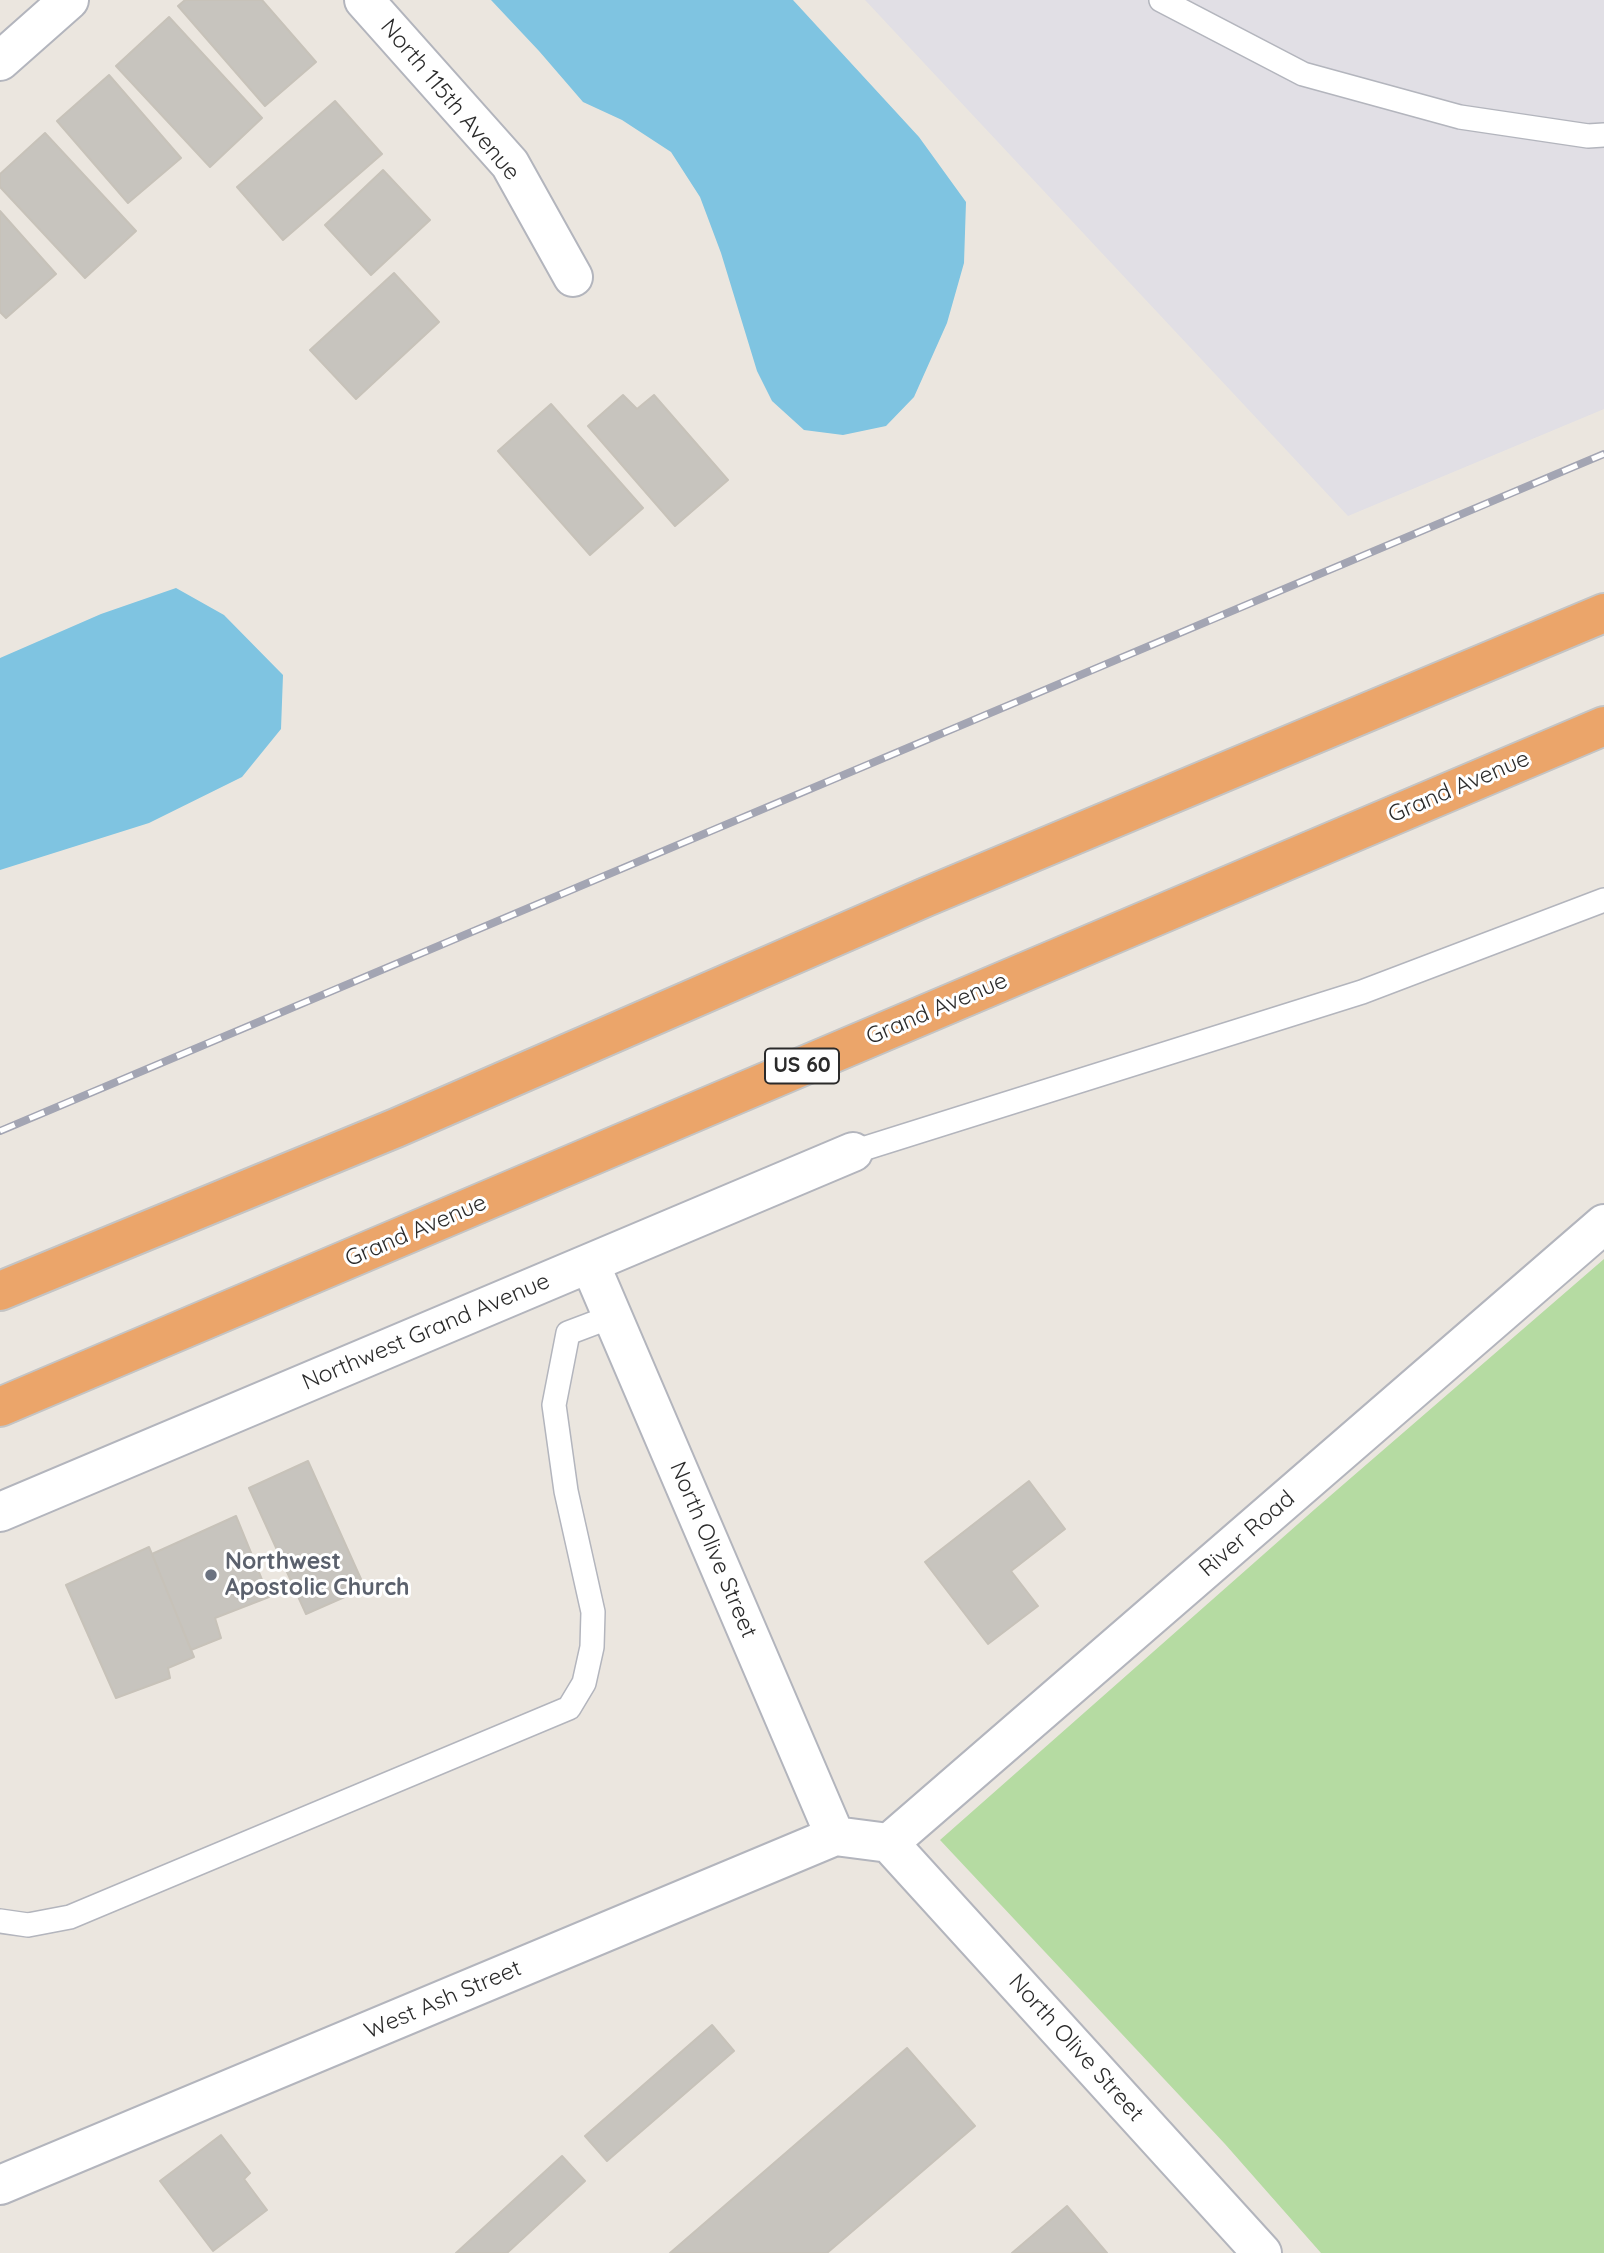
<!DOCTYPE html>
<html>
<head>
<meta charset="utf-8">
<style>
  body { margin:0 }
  canvas { display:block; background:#ebe6df }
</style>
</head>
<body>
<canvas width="1604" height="2253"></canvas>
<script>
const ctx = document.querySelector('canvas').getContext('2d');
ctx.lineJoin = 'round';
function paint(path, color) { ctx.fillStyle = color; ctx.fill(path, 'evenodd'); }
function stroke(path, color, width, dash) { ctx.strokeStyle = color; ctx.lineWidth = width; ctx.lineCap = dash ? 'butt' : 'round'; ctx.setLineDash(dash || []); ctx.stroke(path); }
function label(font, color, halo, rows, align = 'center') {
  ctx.font = font + ' Quicksand,sans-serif'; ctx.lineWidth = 6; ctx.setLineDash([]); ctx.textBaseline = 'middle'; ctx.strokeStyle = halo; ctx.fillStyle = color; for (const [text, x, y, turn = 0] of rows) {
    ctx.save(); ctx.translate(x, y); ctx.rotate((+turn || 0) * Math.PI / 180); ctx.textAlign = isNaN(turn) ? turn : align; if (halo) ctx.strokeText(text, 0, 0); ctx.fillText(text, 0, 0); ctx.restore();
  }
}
const industrial = new Path2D(`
  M865,0h739v409l-256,107z`);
const green = new Path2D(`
  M1604,1259v994h-283l-96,-109 -285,-304 375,-331z`);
const water = new Path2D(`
  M491,0h302l126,137 47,65 -2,61 -17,60 -33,74 -28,29 -43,9 -39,-5 -32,-29 -15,-30 -36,-118 -21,-56 -29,-45 -49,-32 -39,-18 -44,-51z
  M176,588l48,27 59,60 -2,54 -39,48 -93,46 -149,47v-212l101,-44z`);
const building = new Path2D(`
  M185,0h77l54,62 -51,44 -87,-100z
  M169,17l93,101 -52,49 -94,-101z
  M109,75l72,83 -53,45 -71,-82z
  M335,101l47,53 -99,86 -46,-53z
  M45,133l91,98 -51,47 -85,-91v-13z
  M383,170l47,50 -59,55 -46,-50z
  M0,211l56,63 -50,44 -6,-6z
  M394,273l45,49 -83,77 -46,-49z
  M623,395l14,14 17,-14 74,85 -53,46 -87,-100z
  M551,404l92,104 -53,47 -92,-104z
  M308,1461l57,127 -59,26 -57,-126z
  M1029,1481l36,48 -54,42 27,35 -50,38 -63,-82z
  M236,1516l33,81 -54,21 6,20 -30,12 -39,-96z
  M149,1547l45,110 -26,11 2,10 -54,20 -50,-113z
  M712,2025l22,26 -127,110 -22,-25z
  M907,2048l68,78 -148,127h-157z
  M221,2135l29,38 -6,6 23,31 -54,41 -53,-70z
  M562,2156l23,25 -78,72h-51z
  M1067,2206l40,47h-95z`);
const lane = new Path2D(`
  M1161,0l142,74 157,43 128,19 16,-1
  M853,1152l509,-160 242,-92
  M0,1921l28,4 42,-8 499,-209 15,-25 8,-36 1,-35 -27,-121 -12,-86 14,-72 45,-17`);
const street = new Path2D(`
  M364,0l146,164 63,113
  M0,61l69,-61
  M590,1264l245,572
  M0,1512l853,-360
  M889,1843l715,-619
  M889,1843l373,410
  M0,2185l835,-349 54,7`);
const highway = new Path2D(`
  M0,1291l396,-163 530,-231 678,-284
  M0,1407l1604,-681`);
const rail = new Path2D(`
  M0,1131l1604,-677`);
const markers = [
  [211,1575,7,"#6b7280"]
];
const shields = [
  [802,1066,74]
];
const shieldNames = [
  ["US 60",802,1066]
];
const streetNames = [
  ["North 115th Avenue",450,100,50],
  ["Grand Avenue",1459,787,-23],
  ["Grand Avenue",937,1009,-23],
  ["Grand Avenue",416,1231,-23],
  ["Northwest Grand Avenue",426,1332,-23],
  ["River Road",1247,1534,-41],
  ["North Olive Street",713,1550,67],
  ["West Ash Street",443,2000,-23],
  ["North Olive Street",1076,2048,48]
];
const worshipNames = [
  ["Northwest",225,1562],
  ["Apostolic Church",225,1588]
];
paint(industrial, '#e1dfe5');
paint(green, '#b5dba2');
paint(water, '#7fc4e1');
paint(building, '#c7c4be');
stroke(building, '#c7c2b9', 2);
stroke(lane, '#b3b5bd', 26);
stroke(street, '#b3b5bd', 42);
stroke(highway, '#c4c4c4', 42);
stroke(lane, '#fff', 23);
stroke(street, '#fff', 38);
stroke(highway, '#eba56a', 38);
stroke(rail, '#a3a5b3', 8);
stroke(rail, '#fff', 5, [16]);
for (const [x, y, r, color] of markers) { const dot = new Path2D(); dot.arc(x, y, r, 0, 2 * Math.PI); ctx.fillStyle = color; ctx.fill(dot); stroke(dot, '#fff', 2.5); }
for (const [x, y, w] of shields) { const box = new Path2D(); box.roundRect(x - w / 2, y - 17.5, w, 35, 5); ctx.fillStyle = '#fff'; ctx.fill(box); stroke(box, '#2b2b2b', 2); }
label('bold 21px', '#2b2b2b', null, shieldNames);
label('23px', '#2b2b2b', '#fff', streetNames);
label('bold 23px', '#5b616d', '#fff', worshipNames, 'left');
</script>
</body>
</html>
